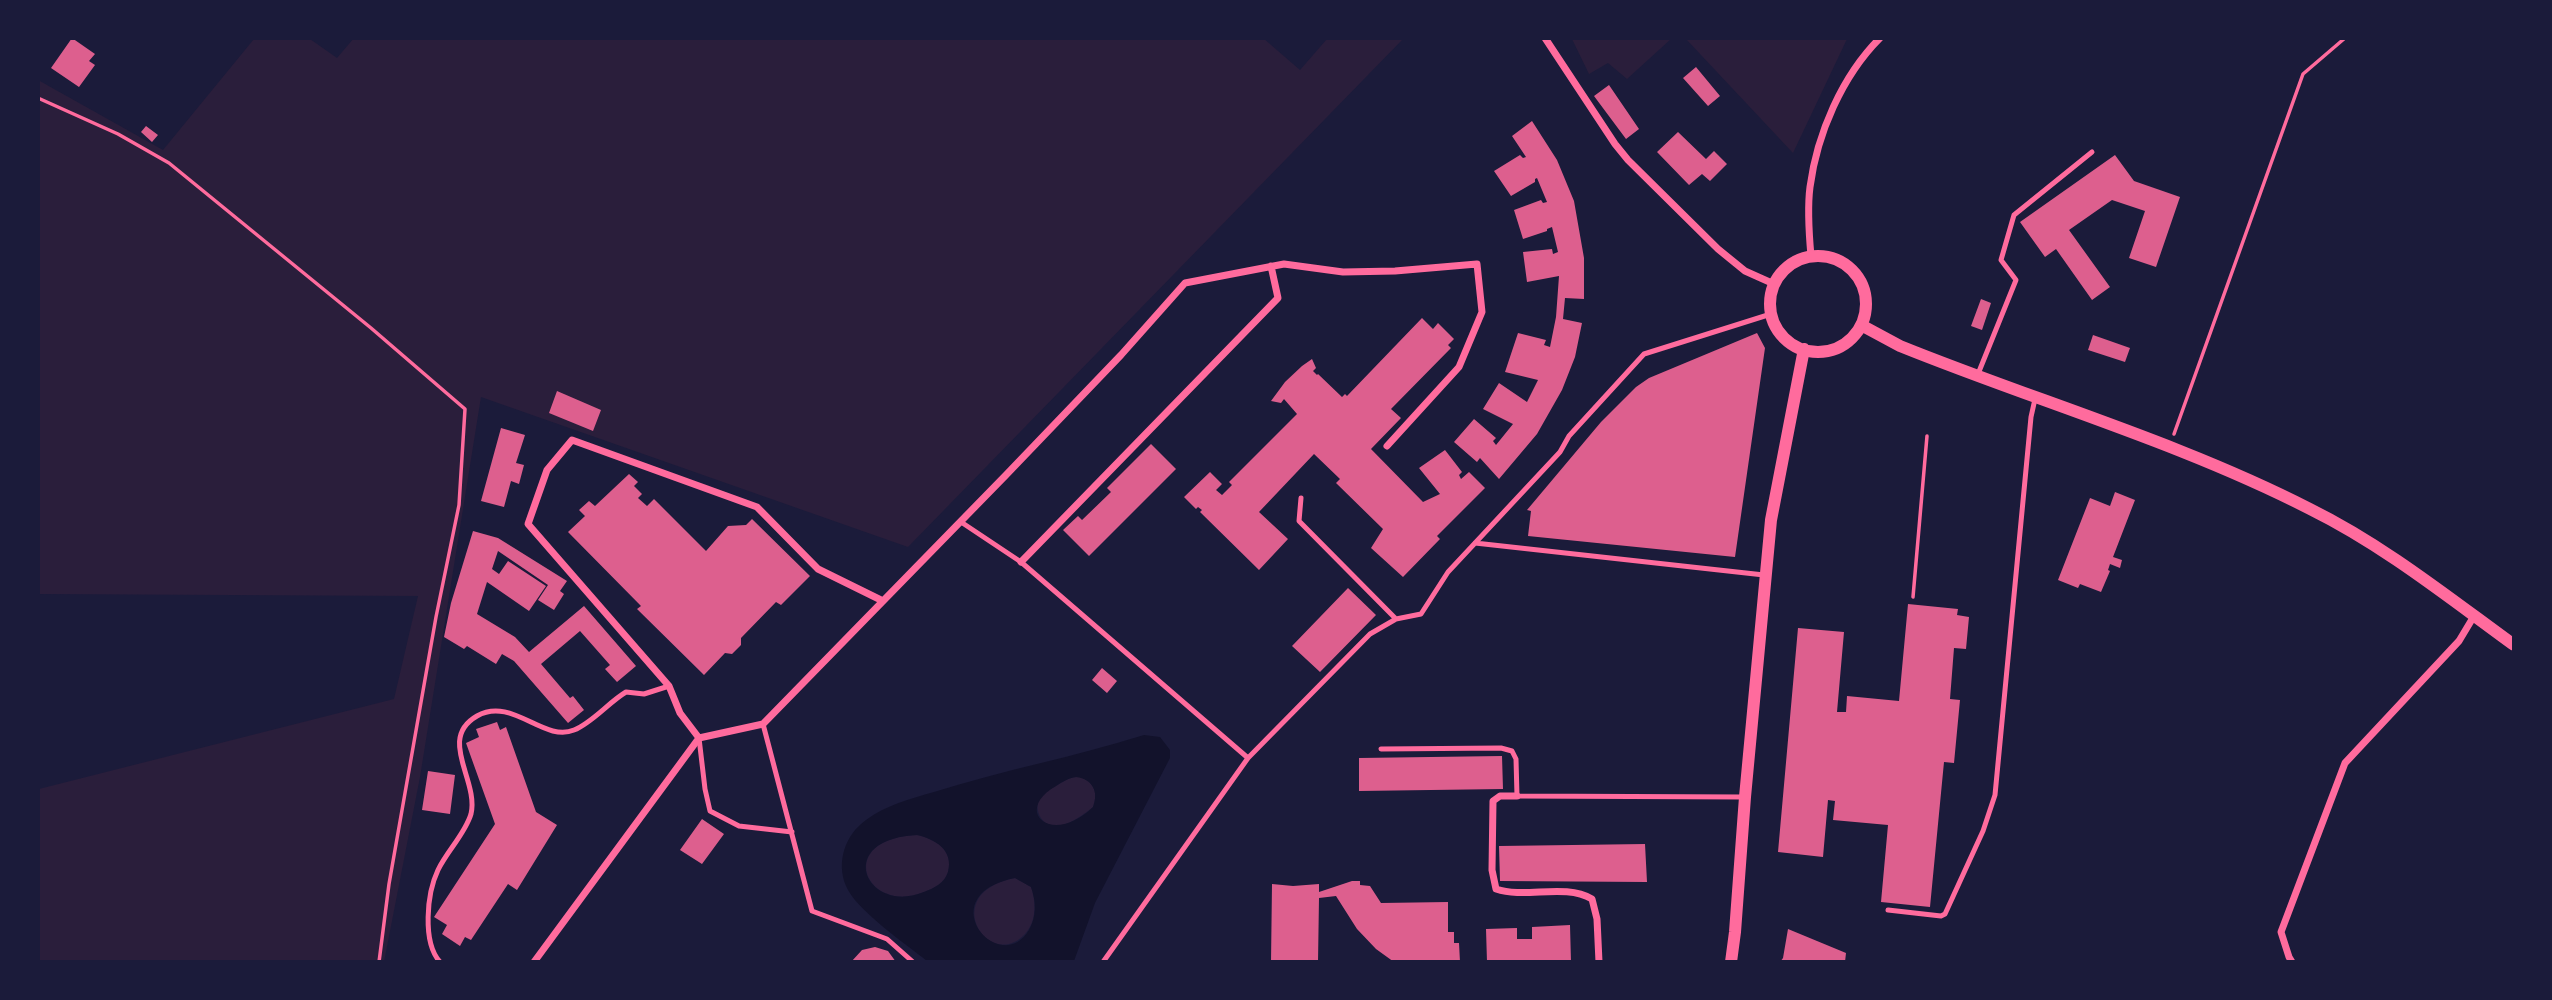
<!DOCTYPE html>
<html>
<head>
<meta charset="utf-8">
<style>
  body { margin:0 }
  #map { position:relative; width:2552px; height:1000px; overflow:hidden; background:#1b1b3a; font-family:"Zilla Slab",serif }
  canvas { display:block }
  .frame { position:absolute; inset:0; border:40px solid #1b1b3a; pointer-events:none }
</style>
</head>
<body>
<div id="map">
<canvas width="2552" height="1000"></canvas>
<div class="frame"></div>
</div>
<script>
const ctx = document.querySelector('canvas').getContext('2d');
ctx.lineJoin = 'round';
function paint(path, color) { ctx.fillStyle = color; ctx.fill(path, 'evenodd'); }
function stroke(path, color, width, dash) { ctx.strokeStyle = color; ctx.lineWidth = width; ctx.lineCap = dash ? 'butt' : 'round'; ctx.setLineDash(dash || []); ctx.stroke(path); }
const green = new Path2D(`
  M354,38h909l37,32 27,-31h76l-495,508 -427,-150 -61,380 -36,185 -345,-1v-172l355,-90 24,-103 -379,-2 -1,-514 125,70 91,-111h56l27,19z
  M1572,39h99l-44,40 -19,-16 -19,11z
  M1686,39h161l-54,114z
  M1082,777c13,7 16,17 11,30 -8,7 -24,18 -35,19 -16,2 -27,-18 -16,-31 3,-4 9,-6 14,-9 9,-5 15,-10 26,-9z
  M917,835c18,4 37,15 31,37 -4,12 -14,16 -24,20 -57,24 -92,-53 -7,-57z
  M1015,878l16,9c5,15 6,34 -6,47 -36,39 -88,-41 -10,-56z`);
const water = new Path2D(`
  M1144,735l16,2 10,13v8l-75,145 -21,58h-147c-21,-17 -71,-51 -81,-75 -10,-24 -1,-51 20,-66 20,-15 44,-21 68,-28 69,-22 141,-35 210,-57zM1076,777c17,2 23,15 17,30 -41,40 -81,4 -37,-21 6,-4 12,-8 20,-9zM917,835c18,4 37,15 31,37 -4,12 -14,16 -24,20 -58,24 -92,-53 -7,-57zM1015,878l16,9c5,14 6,29 -2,43 -30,49 -100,-35 -14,-52z`);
const building = new Path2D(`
  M72,38l23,16 -6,7 6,4 -16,22 -28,-19z
  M1696,67l24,29 -12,10 -25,-28z
  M1609,85l30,44 -13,10 -32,-43z
  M1532,121l25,39 17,41 10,57v41l-19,-1 -2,21 19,4 -7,34 -13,33 -25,44 -38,45 -19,-21 -3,4 -23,-20 20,-23 22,19 -3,3 3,4 17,-21 -30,-15 16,-26 28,19 11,-22 -33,-8 13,-39 28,7 -2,5 6,2 6,-30 3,-41 -32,6 -4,-30 29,-3 1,5 5,-2 -6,-25 -5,2v2l-24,8 -9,-29 27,-10 2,3 4,-1 -10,-24 -2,1v3l-24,14 -17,-25 26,-16 3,3 3,-1 -14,-21z
  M146,126l12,9 -6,7 -11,-10z
  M1678,132l28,27 8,-8 13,13 -17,17 -8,-7 -13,11 -32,-33z
  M2115,155l19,26 46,16 -24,70 -27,-9 16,-47 -33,-11 -43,30 41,57 -18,13 -36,-51 -11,8 -25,-35z
  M1981,299l10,4 -9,27 -11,-4z
  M1422,318l11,11 5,-6 16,16 -6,6 3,3 -60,61 10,9 -30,31 52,53 17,-8 -21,-26 26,-18 17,22 -3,3 2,4 8,-7 16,16 -48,48 3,3 -37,38 -32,-29 12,-19 -47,-46 4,-4 -26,-25 -55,58 29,27 -29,31 -59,-58 2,-2 -4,-3 -2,2 -12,-12 26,-25 12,12 -6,6 6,5 10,-10 -3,-3 68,-68 -13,-15 -3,4 -10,-2 14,-19 17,-16 10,-7 4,9 -3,3 4,4 1,-1 24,23 3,-3 2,2z
  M1757,333l8,15 -30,209 -207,-21 3,-25 -4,-1 74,-88 35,-35 13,-9z
  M2093,335l37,13 -5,14 -37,-12z
  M557,391l44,19 -8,21 -44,-18z
  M501,428l24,7 -9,28 8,2 -5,19 -8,-3 -7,26 -23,-6z
  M1151,444l25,25 -87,87 -26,-26 15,-14 4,4 29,-28 -4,-4z
  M629,474l9,8 -4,4 8,8 -4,4 9,8 7,-7 52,52 22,-25 18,-1 6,-6 58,57 -29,29 -5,-3 -35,36v7l-9,9 -7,-1 -21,22 -67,-66 4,-3 -73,-74 17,-16 -6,-6 10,-9 6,5z
  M2115,492l20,8 -22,57 9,3 -2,8 -10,-4 -2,6 2,1 -9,21 -21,-8 -2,4 -20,-8 32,-82 20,8z
  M473,531l25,7 69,43 -7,10 4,3 -10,16 -16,-10 10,-15 -50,-34 -6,18 7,5 9,-13 38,25 -17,25 -42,-29 -10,32 38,23 14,15 55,-46 52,60 -19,16 -12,-13 5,-4 -30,-34 -39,33 29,34 3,-2 11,14 -16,13 -54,-62 -12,-7 -6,10 -29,-18 -3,3 -20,-12 7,-34z
  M1348,588l28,27 -56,57 -28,-26z
  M1908,604l50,5 -1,6 12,2 -3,32 -12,-1 -4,51 10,1 -6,63 -10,-1 -14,145 -49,-5 7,-77 -55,-5 2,-19 -7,-1 -5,57 -45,-5 20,-224 46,4 -7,80h9l1,-16 52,5z
  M1102,668l15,13 -10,12 -15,-13z
  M497,722l3,8 6,-3 30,85 21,13 -40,65 -9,-6 -37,56 -6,-3 -5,9 -18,-12 5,-9 -13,-8 61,-93 -29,-81 13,-6 -3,-8z
  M1502,756l1,33 -144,2v-33z
  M428,771l27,4 -5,39 -28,-4z
  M702,819l22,15 -22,30 -22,-14z
  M1645,844l2,38 -147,-1 -1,-35z
  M1352,881h8v4l10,1 11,17 67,-1v30h6v11h5l1,19h-66l-18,-13 -19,-20 -21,-33 -17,2 -1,64h-47l1,-78 21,2 26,-2v8z
  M1570,925l1,37h-84l-1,-33 31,-1v11h15v-12z
  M1788,929l58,24 -1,9h-65l3,-4z
  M875,947l13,4 8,11h-45l11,-12z`);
const path = new Path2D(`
  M38,98l80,36 51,29 202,165 94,81 -6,96 -23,112 -47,267 -10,78
  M2174,434l129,-360 42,-36
  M1913,597l14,-161`);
const service = new Path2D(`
  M1978,374l38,-94 -15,-20 13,-45 78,-63
  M1301,498l-2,23 97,98
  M961,522l60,40 227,196 122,-124 26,-15 25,-5 27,-42 112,-120 9,-16 75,-82 127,-40
  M1475,543l289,32
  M763,724l49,187 75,28 26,23
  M699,738l6,51 5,22 29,15 53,6
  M1381,749l120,-1 11,3 4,8 1,37 228,1
  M1888,910l53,6 4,-2 38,-83 12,-36 36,-378 4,-18
  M440,962c-18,-20 -13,-69 -2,-92 9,-19 27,-36 33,-56 8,-34 -34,-75 6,-98 35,-20 67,27 97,14 18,-7 35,-28 52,-38l18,2 25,-8
  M1103,962l145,-204`);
const minor = new Path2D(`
  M1545,38l70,106 13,16 90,89 27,22 29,13
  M1811,256c-2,-22 -4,-46 -1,-69 7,-53 32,-111 70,-149
  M1021,562l257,-264 -7,-32
  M699,738l64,-14 243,-249 115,-120 64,-72 99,-19 59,8 52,-1 82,-7 5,48 -23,55 -72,79
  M1517,796h-17l-7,5 -1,69 4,19c30,10 68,-6 96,10l5,20 2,43
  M534,962l165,-224 -19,-25 -11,-27 -141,-162 19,-54 25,-30 185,67 61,62 65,32
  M2292,962l-3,-5 -8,-25 64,-169 114,-122 15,-25`);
const tertiary = new Path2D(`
  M1770 304a48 48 0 1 1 96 0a48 48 0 1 1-96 0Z
  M1861,325l39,21c136,55 279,96 410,163 73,36 138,88 204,136
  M1731,962l4,-30 10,-135 26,-277 33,-171`);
paint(green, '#2a1e3b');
paint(water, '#12122b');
paint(building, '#dd5f8e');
stroke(path, '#ff6b9d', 3.5);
stroke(service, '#ff6b9d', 5);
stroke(minor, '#ff6b9d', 7);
stroke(tertiary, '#ff6b9d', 12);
</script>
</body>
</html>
